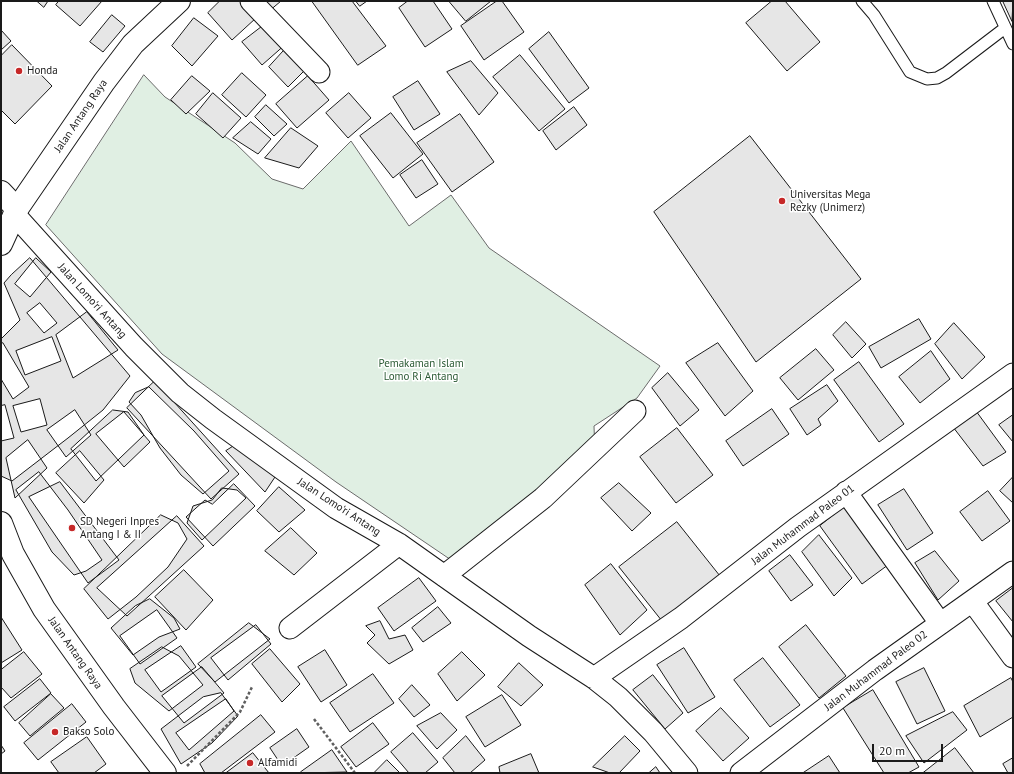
<!DOCTYPE html>
<html>
<head>
<meta charset="utf-8">
<style>
  body { margin:0 }
  #map { position:relative; width:1014px; height:774px; overflow:hidden; background:#fff; font-family:"PT Sans",sans-serif }
  canvas { display:block }
  .frame { position:absolute; inset:0; border:2px solid #1a1a1a; pointer-events:none }
  .scale { position:absolute; left:872px; top:744px; width:71px; height:18px; box-sizing:border-box; border:2px solid #1a1a1a; border-top:0; padding-left:5px; font-size:12px; line-height:14px; white-space:nowrap; color:#1a1a1a; -webkit-text-stroke:3px #fff; paint-order:stroke }
</style>
</head>
<body>
<div id="map">
<canvas width="1014" height="774"></canvas>
<div class="frame"></div>
<div class="scale">20 m</div>
</div>
<script>
const ctx = document.querySelector('canvas').getContext('2d');
ctx.lineJoin = 'round';
function paint(path, color) { ctx.fillStyle = color; ctx.fill(path, 'evenodd'); }
function stroke(path, color, width, dash) { ctx.strokeStyle = color; ctx.lineWidth = width; ctx.lineCap = dash ? 'butt' : 'round'; ctx.setLineDash(dash || []); ctx.stroke(path); }
function label(font, color, halo, rows, align = 'center') {
  ctx.font = font + ' "PT Sans",sans-serif'; ctx.lineWidth = 3; ctx.setLineDash([]); ctx.textBaseline = 'middle'; ctx.strokeStyle = halo; ctx.fillStyle = color; for (const [text, x, y, turn = 0] of rows) {
    ctx.save(); ctx.translate(x, y); ctx.rotate((+turn || 0) * Math.PI / 180); ctx.textAlign = isNaN(turn) ? turn : align; if (halo) ctx.strokeText(text, 0, 0); ctx.fillText(text, 0, 0); ctx.restore();
  }
}
const green = new Path2D(`
  M144,75l21,22 70,46 37,36 31,10 48,-48 58,85 42,-31 38,53 171,118 -23,32 -43,28 1,28 -138,110 -121,-82 -174,-128 -116,-129z`);
const building = new Path2D(`
  M37,1h11l-4,6z
  M59,1h43l-22,25 -24,-21z
  M220,1h19l17,17 -24,22 -24,-27z
  M258,1h23l-13,11z
  M312,1h40l34,45 -28,19z
  M356,1h11l-7,5z
  M408,1h25l19,28 -27,18 -26,-39z
  M449,1h42l-25,20z
  M497,1h5l22,31 -40,28 -23,-34z
  M772,1h13l35,41 -33,29 -41,-48z
  M1003,1h10l-1,20z
  M112,15l13,11 -22,26 -13,-10z
  M194,18l24,18 -26,30 -20,-20z
  M268,22l19,21 -25,22 -20,-23z
  M1,30l10,11 -10,9z
  M549,32l40,56 -20,15 -40,-54z
  M12,45l40,41 -37,38 -14,-14v-54z
  M289,45l20,21 -21,21 -19,-20z
  M520,55l45,54 -26,22 -46,-54z
  M471,61l27,32 -19,22 -32,-43z
  M242,73l24,22 -20,22 -24,-22z
  M192,76l18,15 -24,23 -15,-14z
  M308,76l21,24 -32,28 -21,-24z
  M418,81l22,33 -26,16 -21,-33z
  M213,93l28,25 -18,20 -27,-24z
  M349,93l22,25 -23,20 -22,-25z
  M266,105l21,19 -13,12 -19,-19z
  M574,107l13,18 -31,25 -13,-19z
  M391,113l32,41 -30,24 -33,-42z
  M460,114l34,48 -42,30 -35,-49z
  M251,122l20,17 -13,15 -25,-16z
  M291,128l27,18 -19,22 -34,-10z
  M750,136l111,143 -105,83 -102,-150z
  M422,160l16,24 -22,14 -16,-23z
  M30,258l100,118 -27,34 -35,28 -56,43 -11,-5v-137l19,-19 -16,-37 7,-8z
  M36,258l15,14 -21,25 -15,-13z
  M40,303l17,20 -13,10 -17,-20z
  M87,312l31,38 -45,28 -17,-43z
  M919,319l12,20 -50,29 -12,-21z
  M846,322l20,22 -14,14 -19,-23z
  M954,323l31,34 -23,22 -27,-35z
  M52,337l9,24 -36,14 -9,-24z
  M3,343l26,44 -16,12 -12,-20v-35z
  M718,343l35,48 -28,25 -39,-53z
  M816,349l18,21 -36,30 -18,-22z
  M931,351l19,28 -30,24 -21,-26z
  M859,362l45,62 -25,18 -45,-62z
  M668,373l31,37 -19,16 -28,-38z
  M155,381l84,93 -28,25 -84,-91z
  M827,385l11,16 -20,18 3,6 -14,10 -17,-26z
  M149,387l45,44 35,40 -26,23 -22,-19 -21,-27 -19,-33 -12,-13 6,-9z
  M40,399l7,26 -26,7 -8,-26z
  M5,405l9,33 -13,3v-35z
  M772,409l17,25 -46,32 -17,-25z
  M75,410l16,25 -25,22 -19,-27z
  M113,410l15,2 16,23 -48,46 -25,-32z
  M976,411l30,41 -23,14 -30,-39z
  M124,412l26,30 -26,25 -28,-33z
  M1013,415v27l-14,-17z
  M677,428l36,47 -37,28 -36,-46z
  M28,440l19,28 -32,30 -9,-40z
  M237,444l38,33 -10,15 -39,-41z
  M80,451l24,29 -20,23 -28,-30z
  M39,472l29,38 34,50 -16,11 -12,4 -22,-23 -36,-62z
  M1013,477v26l-13,-12z
  M60,482l59,78 -31,23 -59,-86z
  M619,483l32,30 -19,18 -31,-33z
  M234,484l21,22 -42,40 -27,-29 19,-17 7,4z
  M279,487l26,23 -26,22 -22,-21z
  M222,488l15,2 9,8 -44,42 -15,-17 6,-17 19,-6z
  M904,489l29,44 -26,17 -29,-45z
  M988,491l22,30 -28,20 -22,-29z
  M849,503l43,59 -30,22 -42,-58z
  M161,515l17,8 9,16 -19,28 -32,30 -28,22 -24,-30z
  M177,516l27,30 -77,70 -30,-28z
  M677,522l43,54 -58,45 -43,-54z
  M291,528l26,25 -23,22 -29,-24z
  M819,535l33,43 -18,18 -32,-44z
  M935,551l24,30 -21,19 -23,-37z
  M790,555l23,30 -22,16 -22,-30z
  M611,564l36,46 -27,25 -35,-50z
  M184,570l29,30 -27,30 -31,-33z
  M419,578l17,23 -42,30 -16,-23z
  M1013,588v34l-17,-21z
  M150,599l24,19 6,11 -21,8 -26,18 -22,-27 24,-22z
  M438,607l13,16 -28,19 -11,-14z
  M157,610l20,28 -37,26 -20,-28z
  M1,617l21,33 -21,13z
  M380,621l9,18 16,-4 8,15 -24,14 -22,-21 8,-8 -9,-9z
  M249,623l21,16 -55,43 -17,-18z
  M256,625l15,19 -43,36 -17,-22z
  M806,625l40,51 -27,22 -40,-51z
  M181,646l15,21 -35,25 -16,-22z
  M162,647l17,9 24,29 -34,26 -34,-28 -5,-14z
  M684,648l31,49 -27,16 -31,-48z
  M270,649l30,35 -18,18 -30,-38z
  M325,650l22,35 -26,17 -23,-35z
  M24,652l18,22 -31,24 -10,-11v-17z
  M462,652l23,23 -28,26 -19,-27z
  M763,658l37,47 -30,22 -36,-47z
  M519,663l24,22 -22,21 -23,-19z
  M202,667l22,26 -40,30 -22,-27z
  M924,668l21,43 -28,13 -21,-42z
  M373,674l21,29 -44,29 -20,-29z
  M653,675l30,38 -18,16 -32,-39z
  M1011,678l2,4v35l-33,20 -16,-31z
  M40,679l11,14 -36,28 -11,-14z
  M412,685l18,20 -16,12 -15,-18z
  M873,690l46,77 -11,6h-24l-41,-65z
  M221,693l17,23 -26,27 -31,21 -20,-35 42,-32z
  M51,694l13,14 -34,28 -11,-13z
  M502,695l19,30 -36,22 -19,-30z
  M226,699l8,12 -45,39 -13,-17z
  M72,704l14,18 -48,38 -14,-17z
  M721,708l28,30 -26,23 -27,-30z
  M953,712l14,18 -43,33 -18,-27z
  M441,713l16,17 -20,19 -20,-23z
  M261,715l14,17 -54,41h-16l-5,-9z
  M373,723l16,21 -33,23 -15,-20z
  M297,729l12,18 -27,19 -12,-18z
  M413,733l25,29 -13,11h-16l-18,-21z
  M466,736l19,24 -15,13h-15l-12,-15z
  M625,736l15,15 -21,22h-9l-17,-6z
  M87,737l19,27 -12,9h-35l-8,-11z
  M1,745l4,6 -4,3z
  M955,748l19,25h-51z
  M332,750l15,22 -45,1 -1,-1z
  M253,753l16,20h-43z
  M531,754l8,19h-39l-1,-6z
  M829,756l11,17h-37z
  M1013,758v15h-5l-5,-9z
  M387,760l13,13h-26z
  M656,767l4,6h-11z`);
const path = new Path2D(`
  M314,719l41,54
  M187,766l53,-54 12,-25`);
const lane = new Path2D(`
  M862,1l12,14 36,57 17,7 10,-1 9,-5 59,-45
  M993,1l20,43`);
const street = new Path2D(`
  M251,1l68,71
  M14,214l120,133 46,46 33,26 123,89 63,36 130,92 65,42 24,19 35,35 34,41
  M846,492l94,131
  M444,576l99,-78 92,-87
  M973,602l40,55
  M290,628l109,-84
  M594,678l87,-60 117,-91 215,-153
  M741,773l134,-103 138,-98`);
const secondary = new Path2D(`
  M1,192l16,17`);
const primary = new Path2D(`
  M1,244l16,-35 87,-127 29,-38 46,-43
  M1,523l12,31 31,55 70,98 51,66`);
const markers = [
  [19,71,4,"#c62828"],
  [782,201,4,"#c62828"],
  [72,528,4,"#c62828"],
  [55,732,4,"#c62828"],
  [250,763,4,"#c62828"]
];
const poiNames = [
  ["Honda",27,71],
  ["Universitas Mega",790,195],
  ["Rezky (Unimerz)",790,208],
  ["SD Negeri Inpres",80,522],
  ["Antang I & II",80,535],
  ["Bakso Solo",63,732],
  ["Alfamidi",258,763]
];
const streetNames = [
  ["Jalan Antang Raya",81,116,-56],
  ["Jalan Lomo'ri Antang",92,301,48],
  ["Jalan Lomo'ri Antang",339,507,33],
  ["Jalan Muhammad Paleo 01",803,525,-37],
  ["Jalan Antang Raya",75,653,55],
  ["Jalan Muhammad Paleo 02",876,671,-37]
];
const parkNames = [
  ["Pemakaman Islam",421,364],
  ["Lomo Ri Antang",421,377]
];
paint(green, '#e0efe3');
stroke(green, '#6a6a6a', 1);
paint(building, '#e6e6e6');
stroke(building, '#1a1a1a', 1);
stroke(lane, '#1a1a1a', 13);
stroke(street, '#1a1a1a', 23);
stroke(secondary, '#1a1a1a', 24);
stroke(primary, '#1a1a1a', 24);
stroke(path, '#5f5f5f', 2.5, [3, 2]);
stroke(lane, '#fff', 11);
stroke(street, '#fff', 21);
stroke(secondary, '#fff', 22);
stroke(primary, '#fff', 22);
for (const [x, y, r, color] of markers) { const dot = new Path2D(); dot.arc(x, y, r, 0, 2 * Math.PI); ctx.fillStyle = color; ctx.fill(dot); stroke(dot, '#fff', 1.5); }
label('11px', '#1a1a1a', '#fff', poiNames, 'left');
label('11px', '#1a1a1a', '#fff', streetNames);
label('11px', '#2b5a34', '#fff', parkNames);
</script>
</body>
</html>
